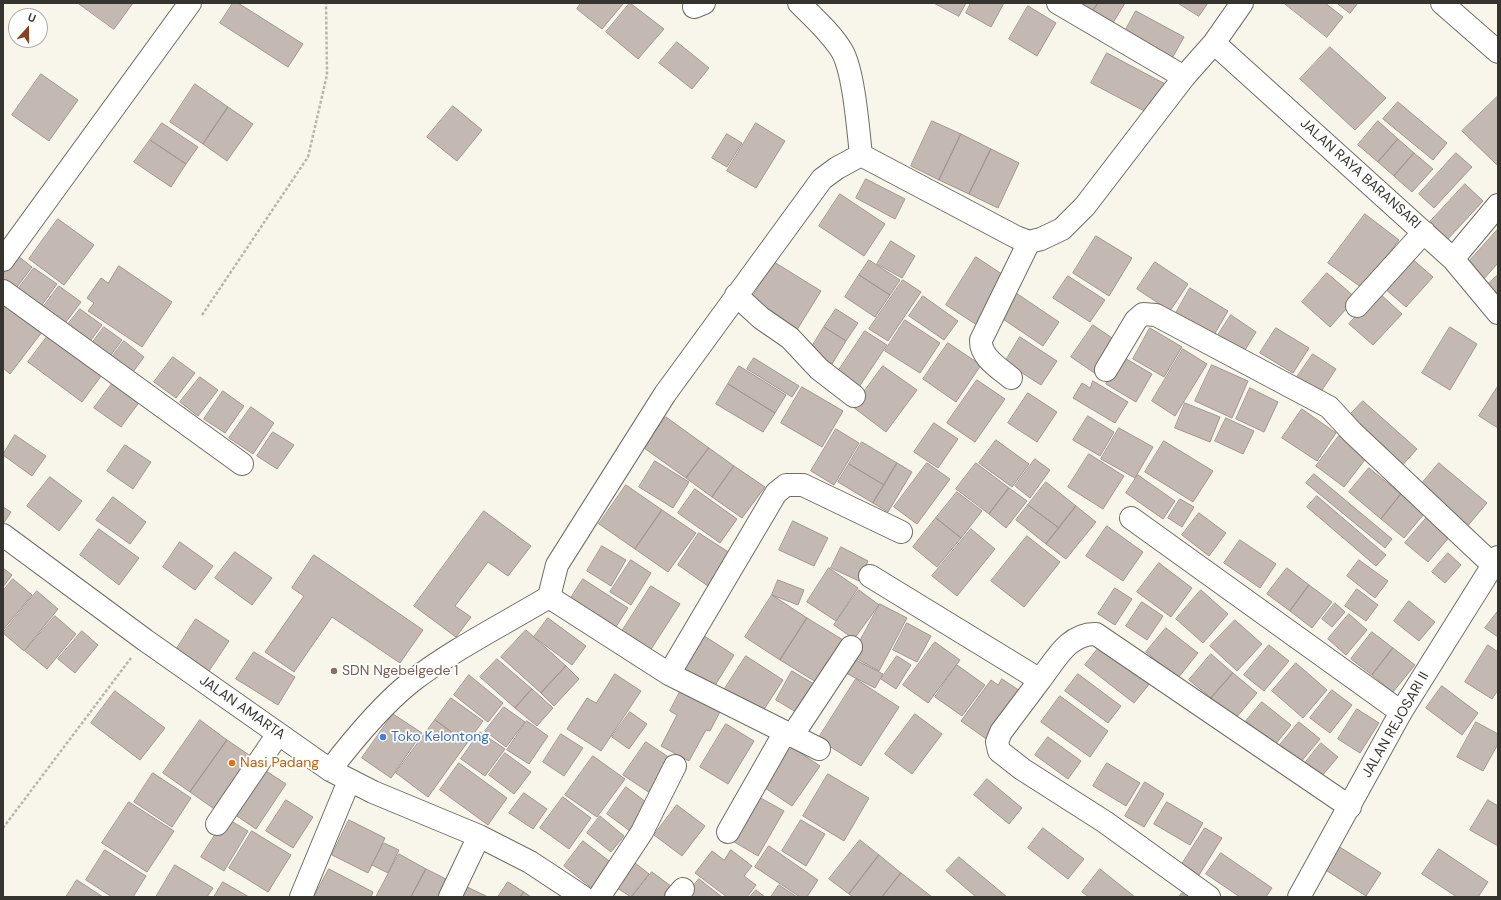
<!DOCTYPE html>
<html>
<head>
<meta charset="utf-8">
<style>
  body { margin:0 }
  #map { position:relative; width:1501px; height:900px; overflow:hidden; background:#f8f6eb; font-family:"DM Sans",sans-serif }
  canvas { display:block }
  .frame { position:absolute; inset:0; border:4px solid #35342f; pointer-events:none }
  .north { position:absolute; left:8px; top:8px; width:40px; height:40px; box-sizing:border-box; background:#fff; border:1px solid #aeaeac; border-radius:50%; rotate:21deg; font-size:11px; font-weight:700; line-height:16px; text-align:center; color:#35342f }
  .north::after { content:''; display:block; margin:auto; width:14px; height:18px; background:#88421d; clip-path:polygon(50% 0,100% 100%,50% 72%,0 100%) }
</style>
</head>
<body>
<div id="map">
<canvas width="1501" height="900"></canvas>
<div class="frame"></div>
<div class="north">U</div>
</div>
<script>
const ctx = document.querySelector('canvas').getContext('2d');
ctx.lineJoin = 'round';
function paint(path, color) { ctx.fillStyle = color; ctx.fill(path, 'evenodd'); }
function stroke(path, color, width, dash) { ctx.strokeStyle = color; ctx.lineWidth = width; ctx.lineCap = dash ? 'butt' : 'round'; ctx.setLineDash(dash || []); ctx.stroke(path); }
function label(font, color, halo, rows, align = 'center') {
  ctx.font = font + ' "DM Sans",sans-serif'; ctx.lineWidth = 3.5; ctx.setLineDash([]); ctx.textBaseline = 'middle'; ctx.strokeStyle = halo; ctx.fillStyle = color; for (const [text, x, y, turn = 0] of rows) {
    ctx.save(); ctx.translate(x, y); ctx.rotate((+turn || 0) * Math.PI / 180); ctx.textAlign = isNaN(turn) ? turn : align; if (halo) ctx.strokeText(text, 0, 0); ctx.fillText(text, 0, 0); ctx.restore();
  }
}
const building = new Path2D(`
  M78,3h55l-19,26z
  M233,3h5l65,41 -15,23 -68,-44z
  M581,3h41l1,1 -21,25 -25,-20z
  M630,3l34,26 -26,30 -32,-27z
  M934,3h32l-7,13z
  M971,3h33l-13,24 -25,-14z
  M1064,3h34l-8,12z
  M1098,3h27l-17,28 -18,-16z
  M1178,3h30l-9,13z
  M1284,3h41l18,14 -16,20z
  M1337,3h21l-8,10z
  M1028,6l28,17 -19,33 -28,-17z
  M1136,11l48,26 -14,25 -47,-27z
  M677,42l32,26 -17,21 -33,-26z
  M1330,47l56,51 -31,32 -55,-51z
  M1107,53l60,32 -15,30 -61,-32z
  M41,74l37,26 -29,41 -37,-26z
  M195,84l33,23 -25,37 -33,-22z
  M1498,96v68l-1,1 -35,-34z
  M1398,102l49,41 -14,17 -50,-41z
  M453,106l29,24 -25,31 -30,-24z
  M228,107l25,17 -26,37 -24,-17z
  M932,121l29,13 -22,46 -28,-14z
  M1378,121l20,18 -20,23 -20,-17z
  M162,123l36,24 -12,17 -36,-24z
  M756,123l29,18 -29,47 -29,-17z
  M727,134l15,9 -15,24 -15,-9z
  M961,134l30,15 -22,45 -30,-14z
  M1398,139l16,14 -20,23 -16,-14z
  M150,140l36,24 -15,23 -37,-25z
  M991,149l28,14 -21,45 -29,-14z
  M1414,153l19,16 -21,23 -18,-16z
  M1456,153l16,14 -38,41 -15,-14z
  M866,179l39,20 -10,20 -39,-21z
  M1465,184l18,17 -37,40 -18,-17z
  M840,194l45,30 -21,32 -45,-30z
  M1365,214l34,26 -37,48 -34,-25z
  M58,219l36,26 -30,40 -35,-26z
  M1498,229v34l-16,18 -17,-15z
  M1096,236l36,22 -23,38 -36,-23z
  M891,241l24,15 -13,22 -25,-14z
  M13,252l19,15 -18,24 -11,-8v-17z
  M976,257l32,21 -31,47 -31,-20z
  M1410,257l23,20 -27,30 -23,-20z
  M869,260l31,20 -10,15 -31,-20z
  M774,262l47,29 -26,42 -47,-28z
  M1155,262l33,22 -18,27 -33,-22z
  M119,266l53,36 -30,45 -54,-36 6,-8 -7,-5 14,-20 7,5z
  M34,268l23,16 -18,25 -23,-17z
  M1327,273l29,25 -26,29 -28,-25z
  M859,275l31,20 -15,22 -30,-20z
  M1498,275v19l-10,-10z
  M1068,276l37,24 -15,22 -37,-24z
  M903,280l18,12 -33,49 -19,-12z
  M59,286l22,16 -18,24 -22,-16z
  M1190,288l38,23 -14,24 -38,-22z
  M1378,292l24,22 -29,31 -24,-21z
  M1016,293l43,29 -16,24 -43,-29z
  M923,296l35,25 -14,19 -35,-24z
  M3,297l42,31 -35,46 -7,-6z
  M80,309l22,16 -14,19 -23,-16z
  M836,309l22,14 -12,18 -22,-14z
  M1231,315l25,17 -14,23 -26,-17z
  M905,320l35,23 -20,30 -35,-22z
  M1093,325l25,17 -22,32 -25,-17z
  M104,327l18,13 -14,19 -18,-13z
  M824,327l22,14 -14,23 -22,-14z
  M1450,327l27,17 -27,46 -28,-17z
  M1150,328l32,19 -18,30 -31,-18z
  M1276,328l33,20 -16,25 -33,-20z
  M53,329l54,39 -25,34 -54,-40z
  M865,331l22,14 -28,42 -22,-14z
  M1020,337l37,24 -16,24 -36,-23z
  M124,341l20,16 -14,19 -21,-15z
  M948,343l33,22 -25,37 -33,-23z
  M1183,349l24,15 -32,52 -23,-15z
  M1313,354l23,15 -16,24 -23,-16z
  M173,357l22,16 -19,25 -22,-16z
  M1123,357l29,17 -16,28 -30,-18z
  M754,358l45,28 -7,11 -45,-28z
  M1212,365l36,16 -16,37 -37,-17z
  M739,366l47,29 -11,18 -47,-29z
  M883,366l34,24 -31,42 -33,-25z
  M117,377l26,20 -22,30 -27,-19z
  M200,377l18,13 -20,26 -18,-14z
  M977,380l28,19 -30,43 -28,-19z
  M1093,381l35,21 -13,21 -42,-25 9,-15 8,5z
  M728,384l47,29 -12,19 -47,-28z
  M1498,386v42l-19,-12z
  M802,387l41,24 -21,36 -41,-24z
  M1250,388l28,14 -14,30 -28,-13z
  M223,391l21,15 -19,27 -21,-14z
  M1028,393l29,19 -20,30 -29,-19z
  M1363,401l54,48 -18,20 -54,-49z
  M1185,403l35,14 -10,25 -35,-14z
  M251,407l23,16 -21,31 -24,-16z
  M1302,409l34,24 -19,28 -35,-23z
  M1088,416l26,16 -14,24 -27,-16z
  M666,417l43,31 -23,30 -42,-30z
  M1226,418l28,13 -11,23 -28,-13z
  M934,423l24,16 -20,29 -24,-16z
  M1119,428l34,19 -18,31 -34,-19z
  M836,429l23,14 -25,42 -23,-14z
  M273,432l21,13 -17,24 -20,-13z
  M15,435l31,21 -14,20 -29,-21z
  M1339,436l28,21 -23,30 -28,-21z
  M996,440l33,24 -17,23 -33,-24z
  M1164,441l49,30 -20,31 -48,-30z
  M862,442l35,21 -13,22 -35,-21z
  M125,445l26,17 -18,27 -26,-18z
  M709,448l25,18 -22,31 -26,-19z
  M1089,454l35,22 -21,33 -35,-22z
  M1035,459l15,11 -20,28 -15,-12z
  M655,461l34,21 -16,26 -34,-21z
  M897,463l15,9 -24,40 -15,-9z
  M927,463l23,16 -33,45 -23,-17z
  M976,463l33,25 -20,26 -33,-25z
  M1439,463l48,40 -22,26 -47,-41z
  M849,464l35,21 -11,18 -35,-21z
  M734,466l31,21 -23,31 -30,-21z
  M1369,468l32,26 -20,25 -32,-27z
  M1314,474l78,65 -7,9 -79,-65z
  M1138,475l37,26 -12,18 -37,-26z
  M50,477l32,24 -23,30 -32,-25z
  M1046,482l30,24 -17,22 -31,-23z
  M626,485l36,25 -27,39 -36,-25z
  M1009,488l18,13 -21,27 -17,-14z
  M695,489l42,30 -17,24 -42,-30z
  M957,492l25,19 -21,27 -25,-20z
  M1401,494l23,20 -20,24 -23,-19z
  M1317,496l69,59 -10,11 -69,-59z
  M113,497l33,25 -16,22 -34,-24z
  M1180,499l14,8 -12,20 -14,-9z
  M1028,505l31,23 -13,16 -30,-24z
  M1076,506l20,16 -30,37 -20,-15z
  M3,507l8,5 -8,12z
  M662,510l34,23 -28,39 -33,-23z
  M484,511l47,35 -23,30 -20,-14 -33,44 16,11 -15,20 -42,-31z
  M1199,513l27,20 -17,23 -27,-21z
  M1428,516l23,19 -23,27 -23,-19z
  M936,518l25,20 -24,29 -24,-20z
  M793,521l35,17 -14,28 -35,-16z
  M1107,526l36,26 -20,29 -37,-25z
  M99,529l40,29 -20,27 -39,-30z
  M971,529l24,20 -38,47 -25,-20z
  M699,533l31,20 -22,33 -30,-21z
  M1027,536l33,26 -36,45 -33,-26z
  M1240,540l36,24 -16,24 -36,-25z
  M180,542l33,24 -18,24 -32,-23z
  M602,546l24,14 -15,26 -24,-15z
  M841,547l27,14 -9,20 -28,-13z
  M235,552l37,26 -20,27 -37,-27z
  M1448,553l13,12 -16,18 -13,-11z
  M314,555l109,75 -23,33 -68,-46 -38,55 -29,-20 39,-56 -12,-8z
  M631,560l20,13 -20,32 -21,-13z
  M1359,560l29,21 -13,17 -28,-22z
  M1159,563l33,25 -21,29 -34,-25z
  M3,568l9,7 -9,12z
  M829,568l29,20 -22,33 -29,-19z
  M1287,568l22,17 -19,26 -23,-17z
  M13,579l19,16 -29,35v-39z
  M583,579l45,29 -16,25 -45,-29z
  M778,580l26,10 -6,15 -26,-10z
  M1309,585l23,17 -20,26 -22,-17z
  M651,586l29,18 -32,50 -29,-18z
  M1115,588l17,11 -17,26 -17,-11z
  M1357,589l21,16 -12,16 -21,-15z
  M859,590l20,15 -25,34 -20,-14z
  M1201,590l27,24 -25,29 -27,-24z
  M37,591l21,18 -34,42 -21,-18z
  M772,595l35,23 -27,42 -35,-23z
  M1409,601l26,21 -16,19 -25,-20z
  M1142,602l21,14 -16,24 -21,-14z
  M1335,603l10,9 -13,15 -10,-8z
  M880,604l27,14 -28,53 -27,-15z
  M1498,611v26l-13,-9z
  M1349,614l18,16 -21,25 -18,-16z
  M55,616l21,18 -29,35 -22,-18z
  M548,618l38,28 -14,19 -38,-28z
  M807,618l36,22 -27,42 -36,-22z
  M196,619l33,22 -22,33 -33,-21z
  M1235,620l27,24 -25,27 -27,-25z
  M907,623l24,13 -14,26 -24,-12z
  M1166,628l32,25 -20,25 -32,-26z
  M526,630l40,36 -25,27 -40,-36z
  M82,631l16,14 -23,28 -17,-14z
  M698,632l36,23 -20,32 -32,-14z
  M1372,632l21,16 -21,27 -21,-16z
  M935,642l25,18 -32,43 -25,-18z
  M1101,645l49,38 -16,20 -49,-38z
  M1269,645l20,16 -25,30 -20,-16z
  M1488,645l10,7v38l-6,9 -27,-17z
  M1393,648l22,17 -22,27 -21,-17z
  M254,652l41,25 -17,28 -42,-26z
  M1211,654l22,19 -22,25 -22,-18z
  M746,656l37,24 -22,34 -37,-24z
  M897,656l14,9 -15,24 -15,-10z
  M850,657l33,17 -8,14 -33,-17z
  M497,659l35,30 -17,19 -35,-31z
  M1296,663l31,27 -24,28 -31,-27z
  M957,665l28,20 -23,31 -27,-19z
  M566,666l13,13 -25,27 -13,-13z
  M792,671l22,13 -18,28 -20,-12z
  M1233,673l24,20 -22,26 -24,-21z
  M615,674l26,17 -40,60 -34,-22 20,-31 9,5z
  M1078,674l43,32 -13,17 -43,-32z
  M469,675l34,28 -15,19 -34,-27z
  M856,679l43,28 -38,59 -43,-27z
  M1002,679l21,14 -34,48 -28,-20 30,-41 7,5z
  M683,686l39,22 -12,23 -4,-1 -17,31 -28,-15 16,-31 -7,-4z
  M1442,686l36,27 -16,22 -36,-27z
  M532,689l21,19 -16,18 -22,-18z
  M1332,690l20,15 -22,28 -20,-15z
  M115,691l50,37 -25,32 -49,-37z
  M1060,696l48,35 -18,26 -49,-35z
  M451,698l32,23 -16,22 -32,-23z
  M1262,702l29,23 -16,20 -29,-24z
  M504,707l21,15 -19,25 -21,-16z
  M1357,709l22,14 -19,30 -22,-14z
  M630,712l17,12 -18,25 -17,-12z
  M393,714l29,19 -31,45 -29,-20z
  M915,714l27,20 -30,40 -27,-20z
  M200,720l27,20 -37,52 -27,-19z
  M435,720l32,23 -39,54 -32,-24z
  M527,721l21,15 -19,28 -22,-14z
  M1299,722l21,17 -20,24 -21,-17z
  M1476,722l22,12v10l-15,27 -26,-14z
  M726,724l28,17 -26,43 -28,-17z
  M480,732l25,17 -20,27 -24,-17z
  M561,734l22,14 -19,28 -21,-14z
  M1048,737l33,24 -13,18 -33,-24z
  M227,740l31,21 -38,52 -30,-21z
  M646,742l27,18 -23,33 -27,-18z
  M1321,743l17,14 -17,20 -16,-14z
  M787,744l33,22 -28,40 -33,-22z
  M505,753l26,19 -17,22 -25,-19z
  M593,756l32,23 -28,38 -32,-22z
  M459,763l48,35 -19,27 -48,-35z
  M1107,763l33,20 -14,23 -33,-20z
  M260,767l26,17 -30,45 -25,-17z
  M153,773l38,25 -19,29 -38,-25z
  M828,774l41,24 -25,43 -41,-25z
  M987,779l35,29 -13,16 -35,-29z
  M1145,782l19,12 -20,33 -19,-11z
  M626,787l24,18 -20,26 -23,-17z
  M524,793l23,16 -14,20 -24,-16z
  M757,796l27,15 -26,45 -27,-16z
  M563,797l28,21 -22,31 -29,-21z
  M286,800l27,17 -20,31 -27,-17z
  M1488,800l10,6v40l-28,-16z
  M129,802l45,29 -27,41 -45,-29z
  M1167,802l36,21 -13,22 -36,-21z
  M677,805l28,21 -23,30 -28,-21z
  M600,816l24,20 -13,16 -24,-19z
  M226,818l22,13 -24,40 -23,-14z
  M349,820l36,18 -17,35 -36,-18z
  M801,820l24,14 -19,32 -24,-15z
  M1043,828l41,31 -16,20 -40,-31z
  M1205,828l17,10 -23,37 -17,-11z
  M252,831l39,24 -23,37 -39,-24z
  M860,840l19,15 -30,39 -20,-15z
  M583,841l30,23 -20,25 -29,-23z
  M384,843l15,7 -11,23 -16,-8z
  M769,846l49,34 -11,17h-7l-45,-30z
  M1338,846l43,27 -15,23 -42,-27z
  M1439,849l49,33 -10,15h-21l-35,-23z
  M105,850l41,26 -13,21h-21l-26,-17z
  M731,850l21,16 -8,10 12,9 -9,12h-20l-32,-24 17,-22 12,9z
  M1221,853l51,35 -6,9h-26l-34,-23z
  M399,854l27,15 -15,28h-35z
  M879,855l22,18 -19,24h-29l-4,-3z
  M959,857l48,40h-31l-30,-26z
  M630,859l19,15 -18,23 -20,-13z
  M175,865l38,23 -6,9h-51z
  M329,869l44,23 -2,5h-57z
  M426,869l24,12 -8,16h-31z
  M1100,869l35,28h-46l-7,-5z
  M652,872l24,18 -5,7h-39z
  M901,873l31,24h-50z
  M699,879l23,18h-33l-3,-2z
  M77,880l26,17h-37z
  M223,882l26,15h-35z
  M508,882l16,10 -4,5h-22z
  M463,885l25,12h-31z
  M779,885l18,12h-26z
  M756,890l9,7h-15z
  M524,892l7,5h-11z
  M1182,893l5,4h-8z`);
const path = new Path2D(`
  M202,315l106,-158 19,-82 -1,-72
  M3,828l128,-170`);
const minor = new Path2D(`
  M799,3c15,15 32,30 43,48 12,21 16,78 19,104
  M1058,3l126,74
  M1442,3l56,49
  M694,7l10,-4
  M1214,43l239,216 45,54
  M1453,259l45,-54
  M3,260l187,-257
  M3,291l239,173
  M736,295l25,23 29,20 29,31 35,27
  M1357,306l67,-74
  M1106,370l30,-50 7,-6 13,1 173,92 23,25 141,133
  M1011,378c-12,-10 -31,-21 -30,-38l48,-98
  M1131,518l270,194
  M3,535l142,105 185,130 43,22 106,44 51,26 53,35
  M870,576l170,104 -39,52 -4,10 2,9 23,18 83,53 104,75
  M549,597l120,77 150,75
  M669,674l107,-181 10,-8h17l98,47
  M1040,680c15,-19 28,-47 56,-46l254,173
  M792,736l59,-89
  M330,770c23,-30 52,-65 81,-88 41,-32 93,-58 138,-85l8,-32 108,-171 157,-215 15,-11 24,-13 155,82 13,5 12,-3 21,-10 23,-23 99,-129 30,-34 28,-40
  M217,824l61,-90
  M728,832l57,-100
  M301,897l48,-116
  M450,897l29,-61
  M599,897l43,-65 33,-66
  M676,897l7,-8
  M1299,897l102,-185 97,-155`);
const markers = [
  [334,671,4,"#8d6e63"],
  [383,737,4,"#3f7fe0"],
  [232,763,4,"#e8710a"]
];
const streetNames = [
  ["JALAN RAYA BARANSARI",1360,174,42],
  ["JALAN AMARTA",242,708,35],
  ["JALAN REJOSARI II",1396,725,-60]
];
const educationNames = [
  ["SDN Ngebelgede 1",342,671]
];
const shopNames = [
  ["Toko Kelontong",391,737]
];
const foodNames = [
  ["Nasi Padang",240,763]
];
paint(building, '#c3b8b2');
stroke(building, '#a19690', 1);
stroke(minor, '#706f65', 24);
stroke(path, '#b7b6ac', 2.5, [3, 2]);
stroke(minor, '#fff', 22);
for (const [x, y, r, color] of markers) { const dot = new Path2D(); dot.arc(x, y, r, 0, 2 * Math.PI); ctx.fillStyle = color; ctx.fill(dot); stroke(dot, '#fff', 1.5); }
label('14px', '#35342f', '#fff', streetNames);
label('14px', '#785e54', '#fff', educationNames, 'left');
label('14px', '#366cbe', '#fff', shopNames, 'left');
label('14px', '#c56008', '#fff', foodNames, 'left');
</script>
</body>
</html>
